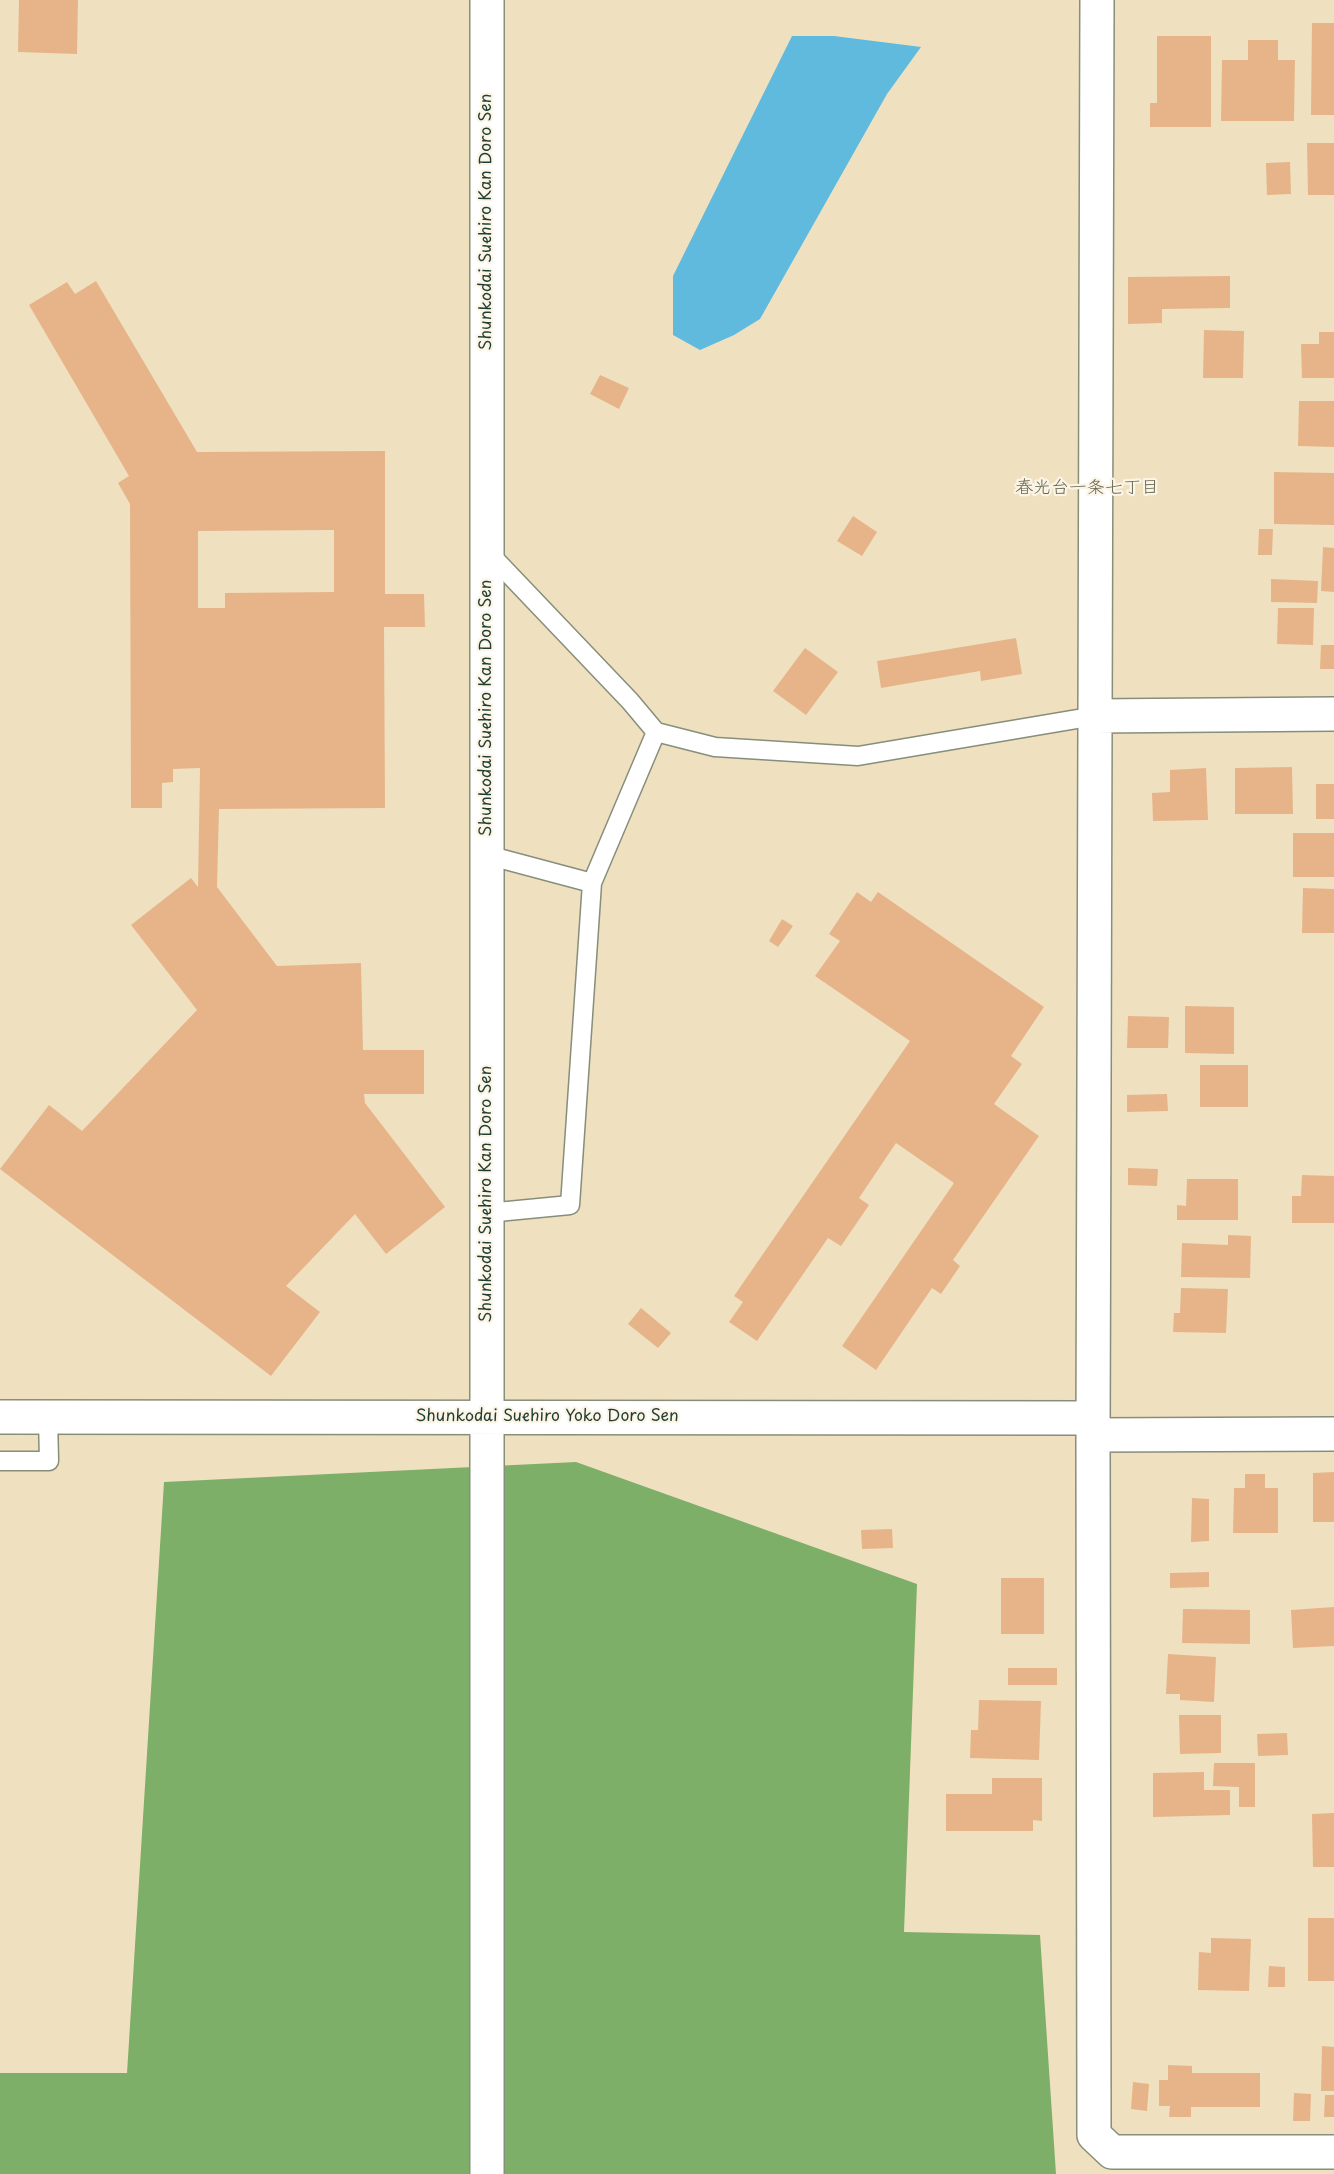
<!DOCTYPE html>
<html>
<head>
<meta charset="utf-8">
<style>
  body { margin:0 }
  canvas { display:block; background:#efe0c0 }
</style>
</head>
<body>
<canvas width="1334" height="2174"></canvas>
<script>
const ctx = document.querySelector('canvas').getContext('2d');
ctx.lineJoin = 'round';
function paint(path, color) { ctx.fillStyle = color; ctx.fill(path, 'evenodd'); }
function stroke(path, color, width, dash) { ctx.strokeStyle = color; ctx.lineWidth = width; ctx.lineCap = dash ? 'butt' : 'round'; ctx.setLineDash(dash || []); ctx.stroke(path); }
function label(font, color, halo, rows, align = 'center') {
  ctx.font = font + ' "Playpen Sans","Klee One",sans-serif'; ctx.lineWidth = 4.5; ctx.setLineDash([]); ctx.textBaseline = 'middle'; ctx.strokeStyle = halo; ctx.fillStyle = color; for (const [text, x, y, turn = 0] of rows) {
    ctx.save(); ctx.translate(x, y); ctx.rotate((+turn || 0) * Math.PI / 180); ctx.textAlign = isNaN(turn) ? turn : align; if (halo) ctx.strokeText(text, 0, 0); ctx.fillText(text, 0, 0); ctx.restore();
  }
}
const forest = new Path2D(`
  M576,1462l341,122 -13,348 136,3 16,239h-1056v-101h127l37,-591z`);
const water = new Path2D(`
  M792,36h42l87,11 -34,47 -127,225 -26,16 -34,15 -27,-15v-59z`);
const building = new Path2D(`
  M19,0h59l-1,54 -59,-2z
  M1312,23h22v92h-23z
  M1157,36h54v91h-61v-24h7z
  M1248,40h30v20h17l-1,61h-73l1,-61h26z
  M1307,143h27v52h-26z
  M1290,162l1,32 -24,1 -1,-32z
  M1230,276v32l-68,1v14l-34,1v-47z
  M96,281l101,171 188,-1v143h39l1,33h-41l1,181 -166,1 -2,78 60,79 84,-3 2,87h61v44h-60l1,9 80,104 -59,47 -31,-40 -69,72 34,26 -49,64 -271,-207 49,-64 33,26 115,-121 -66,-85 60,-47 7,9 2,-119 -27,1v13l-11,1v25h-31l-1,-304 -12,-21 11,-7 -100,-171 38,-23 8,12zM334,530v62l-109,1v15h-27v-77z
  M1204,330l40,1 -1,47h-40z
  M1319,332h15v46h-32l-1,-34h18z
  M600,375l29,13 -10,21 -29,-15z
  M1299,401h35v46l-36,-1z
  M1274,472l60,1v52l-60,-1z
  M853,516l24,16 -15,24 -25,-15z
  M1259,529h14l-1,26h-14z
  M1323,547l11,1v44l-13,-1z
  M1271,579l47,2 -1,22 -46,-1z
  M1278,608h36l-1,37 -36,-1z
  M1016,638l6,36 -41,7 -1,-10 -99,17 -4,-27z
  M1321,645h13v24h-14z
  M805,648l33,24 -32,43 -33,-24z
  M1292,767l1,47h-58v-46z
  M1206,768l2,52 -55,1 -1,-28 18,-1v-22z
  M1316,784h18v35h-18z
  M1293,833h41v44h-41z
  M1303,888l31,1v44h-32z
  M857,892l14,10 7,-10 166,115 -33,49 11,8 -28,40 45,32 -86,124 7,6 -19,28 -9,-6 -56,82 -34,-24 112,-163 -58,-40 -37,55 10,7 -28,41 -13,-8 -71,103 -28,-19 14,-20 -9,-6 176,-255 -95,-65 25,-35 -11,-7z
  M782,919l11,7 -15,21 -9,-6z
  M1185,1006l49,1v47l-49,-1z
  M1128,1016l41,1 -1,31h-41z
  M1200,1065h48v42h-48z
  M1167,1094l1,17 -41,1v-17z
  M1128,1168l30,1 -1,17 -29,-1z
  M1302,1175l32,1v47h-42v-27h9z
  M1187,1179h51v41h-61v-15l9,1z
  M1228,1235l23,1 -1,42 -69,-1 1,-34 46,2z
  M1181,1288l47,1 -2,44 -53,-1 1,-19h6z
  M641,1308l30,25 -13,15 -30,-24z
  M1334,1472v50h-21v-49z
  M1245,1474h20v14h13v45h-45l1,-45h11z
  M1192,1498l17,1v42l-18,1z
  M892,1529l1,19 -31,1 -1,-19z
  M1209,1572v15l-39,1v-15z
  M1001,1578h43v56h-43z
  M1334,1607v39l-41,2 -2,-38z
  M1183,1609l67,1v34l-68,-1z
  M1168,1654l48,3 -2,45 -34,-2v-6h-14z
  M1008,1668h49v17h-49z
  M979,1700l62,1 -2,59 -69,-2 1,-28h7z
  M1179,1715h42v38l-41,1z
  M1287,1733l1,22 -30,1 -1,-22z
  M1214,1763h41v44h-16v-20l-26,-1z
  M1204,1772v18h26v25l-77,2v-44z
  M992,1778h50v43l-9,-1v11h-87v-37h46z
  M1334,1813v54h-21l-1,-53z
  M1308,1918h26v63h-26z
  M1211,1938l40,1 -2,52 -51,-1 1,-38 12,1z
  M1269,1966l16,1v20h-17z
  M1322,2046l12,1v44h-13z
  M1168,2065l24,1v7h68v34h-69v10h-22l1,-11h-11v-26h9z
  M1133,2082l16,2 -2,27 -16,-2z
  M1294,2093l17,1 -1,27h-17z
  M1325,2095h9v22h-10z`);
const lane = new Path2D(`
  M487,551l143,150 26,31 59,15 143,9 237,-40
  M487,855l105,28
  M487,1213l83,-8 22,-322 64,-151
  M0,1461h49l-1,-44`);
const street = new Path2D(`
  M1097,0l-4,1435 1,700 18,17h222
  M1095,716l239,-2
  M0,1417l1093,1
  M1093,1435l241,-1
  M487,2174v-2174`);
const streetNames = [
  ["Shunkodai Suehiro Kan Doro Sen",487,222,-90],
  ["Shunkodai Suehiro Kan Doro Sen",487,708,-90],
  ["Shunkodai Suehiro Kan Doro Sen",487,1194,-90],
  ["Shunkodai Suehiro Yoko Doro Sen",547,1417]
];
const neighbourhoodNames = [
  ["春光台一条七丁目",1087,488]
];
paint(forest, '#7eaf69');
paint(water, '#5fbadd');
paint(building, '#e7b48a');
stroke(lane, '#878e7a', 21);
stroke(street, '#878e7a', 36);
stroke(lane, '#fff', 18);
stroke(street, '#fff', 33);
label('16px', '#1f3d34', '#fcf5e5', streetNames);
label('18px', '#656752', '#fcf5e5', neighbourhoodNames);
</script>
</body>
</html>
